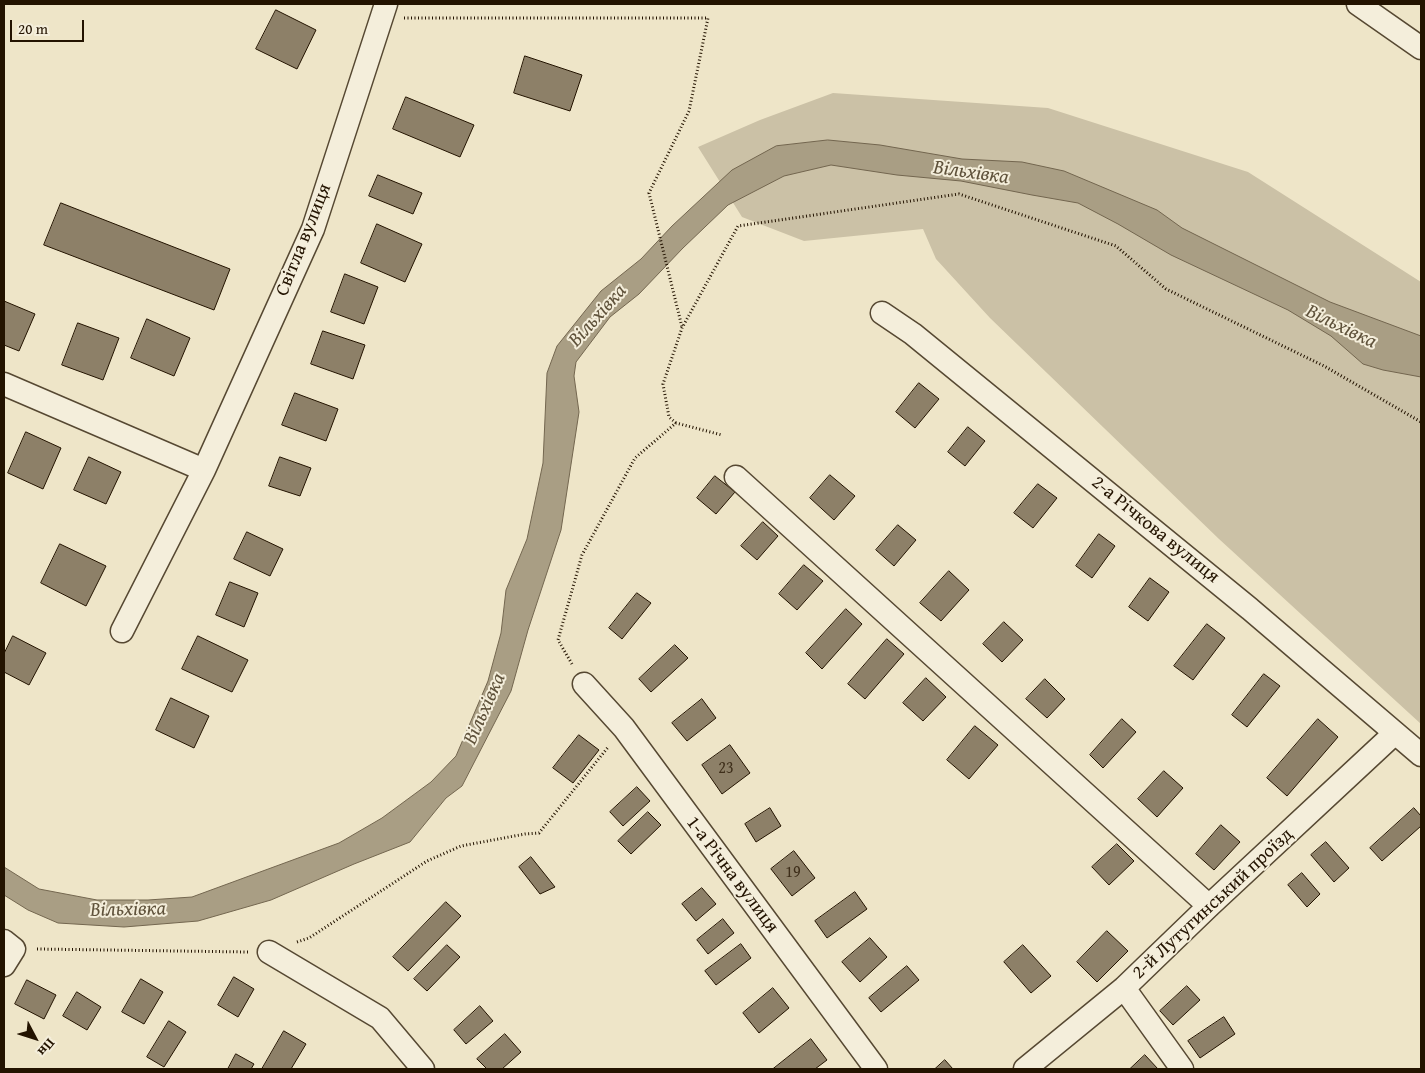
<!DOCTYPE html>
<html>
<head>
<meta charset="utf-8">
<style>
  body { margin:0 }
  #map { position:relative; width:1425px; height:1073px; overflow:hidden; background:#eee5c8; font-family:"Gentium Book Plus",serif }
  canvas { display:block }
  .frame { position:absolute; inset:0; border:5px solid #231300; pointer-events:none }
  .north { position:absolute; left:10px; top:1013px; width:50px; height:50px; -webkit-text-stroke:4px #f4eedb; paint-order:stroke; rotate:130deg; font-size:14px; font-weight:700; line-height:20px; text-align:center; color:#231300 }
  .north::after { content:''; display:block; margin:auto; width:18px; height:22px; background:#231300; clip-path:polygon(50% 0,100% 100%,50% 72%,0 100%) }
  .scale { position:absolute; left:10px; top:20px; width:74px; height:22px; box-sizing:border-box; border:2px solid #231300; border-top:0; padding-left:6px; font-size:15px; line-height:18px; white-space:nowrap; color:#231300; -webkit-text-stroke:4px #f4eedb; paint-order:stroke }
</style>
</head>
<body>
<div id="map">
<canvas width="1425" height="1073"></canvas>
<div class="frame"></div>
<div class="north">Пн</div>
<div class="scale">20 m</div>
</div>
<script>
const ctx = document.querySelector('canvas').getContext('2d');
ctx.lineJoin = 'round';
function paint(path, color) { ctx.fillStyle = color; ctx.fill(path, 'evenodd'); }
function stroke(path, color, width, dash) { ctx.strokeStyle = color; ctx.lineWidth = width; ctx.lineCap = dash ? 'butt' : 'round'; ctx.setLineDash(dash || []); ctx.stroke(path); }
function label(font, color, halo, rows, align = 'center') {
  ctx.font = font + ' "Gentium Book Plus",serif'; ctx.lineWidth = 4; ctx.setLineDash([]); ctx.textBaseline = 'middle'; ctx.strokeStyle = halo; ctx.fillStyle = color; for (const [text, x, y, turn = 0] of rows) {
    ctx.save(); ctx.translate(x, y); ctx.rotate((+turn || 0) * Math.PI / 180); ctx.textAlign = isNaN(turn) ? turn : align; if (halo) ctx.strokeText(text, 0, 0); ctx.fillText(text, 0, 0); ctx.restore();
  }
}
const green = new Path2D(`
  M833,93l215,15 200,64 173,110v442l-202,-185 -229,-221 -54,-59 -13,-30 -119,12 -62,-24 -44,-70 62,-27z`);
const water = new Path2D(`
  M828,140l52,5 82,14 60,3 42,9 93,39 25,18 148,74 91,34v41l-38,-7 -20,-6 -32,-28 -43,-26 -117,-55 -53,-31 -40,-21 -46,-8 -71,-14 -64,-6 -66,-10 -47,11 -56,29 -45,43 -44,46 -29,23 -34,45 -2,14 5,36 -18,118 -33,100 -17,61 -49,95 -16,12 -36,44 -56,22 -83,36 -73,21 -74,6 -66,-4 -30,-13 -24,-15v-28l35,22 58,11h51l44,-3 147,-54 43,-25 49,-36 25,-26 32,-75 13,-48 5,-43 21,-51 16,-76 4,-90 10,-27 44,-55 40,-32 31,-33 60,-56 44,-24z`);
const building = new Path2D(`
  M276,10l40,20 -19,39 -41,-20z
  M525,56l57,19 -12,36 -56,-18z
  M406,97l68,28 -14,32 -67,-28z
  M378,175l44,18 -9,21 -44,-18z
  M61,203l169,66 -16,41 -170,-65z
  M377,224l45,20 -17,38 -44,-19z
  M345,274l33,13 -14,37 -33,-12z
  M4,301l31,13 -16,37 -15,-6z
  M147,319l43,19 -16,38 -43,-18z
  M78,323l41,15 -16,42 -41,-15z
  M323,331l42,14 -12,34 -42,-15z
  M919,383l20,16 -24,29 -19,-16z
  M295,393l43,16 -12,32 -44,-16z
  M968,427l17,14 -20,25 -17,-14z
  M26,432l35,16 -18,41 -35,-16z
  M89,457l32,15 -15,32 -32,-14z
  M280,457l31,11 -11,28 -31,-10z
  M830,475l25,21 -21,24 -24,-22z
  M715,476l20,16 -19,22 -19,-16z
  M1038,484l19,14 -24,30 -19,-15z
  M763,522l15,14 -21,24 -16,-14z
  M898,525l18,15 -22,26 -18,-16z
  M247,532l36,17 -13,27 -36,-17z
  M1099,534l16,12 -23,32 -16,-12z
  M60,544l46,22 -20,40 -45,-23z
  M804,565l19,16 -26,29 -18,-16z
  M949,571l20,19 -28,31 -21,-18z
  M1150,578l19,14 -21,29 -19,-14z
  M230,582l28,11 -14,34 -28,-12z
  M637,593l14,10 -29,36 -13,-11z
  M846,609l16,15 -40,45 -16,-16z
  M1004,622l19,18 -21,22 -19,-18z
  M1207,624l18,14 -32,42 -19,-14z
  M13,636l33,17 -17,32 -25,-13v-18z
  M198,636l50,24 -16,32 -50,-23z
  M887,639l17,15 -39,45 -17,-15z
  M675,645l13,13 -37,34 -12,-13z
  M1264,674l16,12 -33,41 -15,-12z
  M926,678l20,19 -23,24 -20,-18z
  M1045,679l20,20 -18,19 -21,-19z
  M171,698l38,18 -15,32 -38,-18z
  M702,699l14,19 -29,23 -15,-18z
  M1122,719l14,13 -33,36 -13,-13z
  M1318,719l20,18 -51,59 -20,-18z
  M975,726l23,19 -29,34 -22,-19z
  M579,735l20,15 -26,33 -20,-15z
  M730,745l20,28 -28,21 -20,-29z
  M1164,771l19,17 -26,29 -19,-18z
  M637,787l13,14 -27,25 -13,-14z
  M770,808l11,18 -25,16 -11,-18z
  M1414,808l7,8v10l-39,35 -12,-13z
  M648,812l13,13 -30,29 -13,-13z
  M1221,825l19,17 -26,28 -18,-16z
  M1326,842l23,26 -15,14 -23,-27z
  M1117,844l17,17 -25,24 -17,-18z
  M794,851l21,27 -23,18 -21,-27z
  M531,857l24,30 -15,7 -21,-27z
  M1302,873l18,21 -13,13 -19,-22z
  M702,888l14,16 -20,17 -14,-17z
  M855,892l12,17 -40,29 -12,-17z
  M446,902l15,14 -53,55 -15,-14z
  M723,919l11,14 -26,21 -11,-14z
  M1107,931l21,20 -31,31 -20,-20z
  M870,938l17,19 -27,25 -18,-20z
  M741,944l10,14 -35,27 -11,-14z
  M447,945l13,12 -33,34 -13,-12z
  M1023,945l28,31 -20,17 -27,-31z
  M907,966l12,14 -38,32 -12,-14z
  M234,977l20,12 -16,28 -20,-12z
  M141,979l22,13 -19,32 -22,-12z
  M27,980l29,15 -12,24 -29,-15z
  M1187,986l13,14 -27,25 -13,-14z
  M773,988l16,20 -30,25 -16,-20z
  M77,992l24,15 -14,23 -24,-14z
  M480,1006l13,15 -27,23 -12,-14z
  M1224,1017l11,17 -35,24 -12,-17z
  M169,1021l17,11 -22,35 -17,-10z
  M284,1031l22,13 -15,25h-29z
  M505,1034l16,18 -19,17h-15l-10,-10z
  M811,1039l16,21 -12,9h-42z
  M236,1054l18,10 -3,5h-23z
  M1145,1055l13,14h-28z
  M945,1060l8,9h-18z`);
const path = new Path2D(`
  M404,18h304l-19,93 -40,82 33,134
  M676,423l-7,-6 -6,-33 19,-56 56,-102 221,-32 157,52 50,43 158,77 97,56
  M572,664l-14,-24 24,-85 53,-97 41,-35 46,12
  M297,942l12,-4 118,-77 34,-15 64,-12 14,-1 70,-87
  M37,949l211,3`);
const minor = new Path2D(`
  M1358,4l63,44
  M882,313l31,21 337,275 171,146
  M4,384l200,86 109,-241 73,-225
  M736,477l473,429
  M122,631l82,-161
  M584,684l40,44 252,341
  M4,941l10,8 -10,16
  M269,952l111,66 43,51
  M1124,988l58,81
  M1025,1069l99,-81 85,-82 186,-173`);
const numberNames = [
  ["23",726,769],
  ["19",793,873]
];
const streetNames = [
  ["Світла вулиця",304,240,-68],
  ["2-а Річкова вулиця",1155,530,39],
  ["1-а Річна вулиця",732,875,53],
  ["2-й Лутугинський проїзд",1213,904,-43]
];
const waterNames = [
  ["Вільхівка",971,173,8],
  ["Вільхівка",598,316,-48],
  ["Вільхівка",1341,327,26],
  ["Вільхівка",485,709,-66],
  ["Вільхівка",128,910,-1]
];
paint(green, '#cbc1a6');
paint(water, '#a99e84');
stroke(water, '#73664f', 1);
paint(building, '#8d8068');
stroke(building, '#231300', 1);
stroke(minor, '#564832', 25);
stroke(path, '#231300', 3, [1, 2.5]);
stroke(minor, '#f4eedb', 22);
label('16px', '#3e2e1a', null, numberNames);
label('19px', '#231300', '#f4eedb', streetNames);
label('italic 20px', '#5f523b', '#f4eedb', waterNames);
</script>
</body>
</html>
